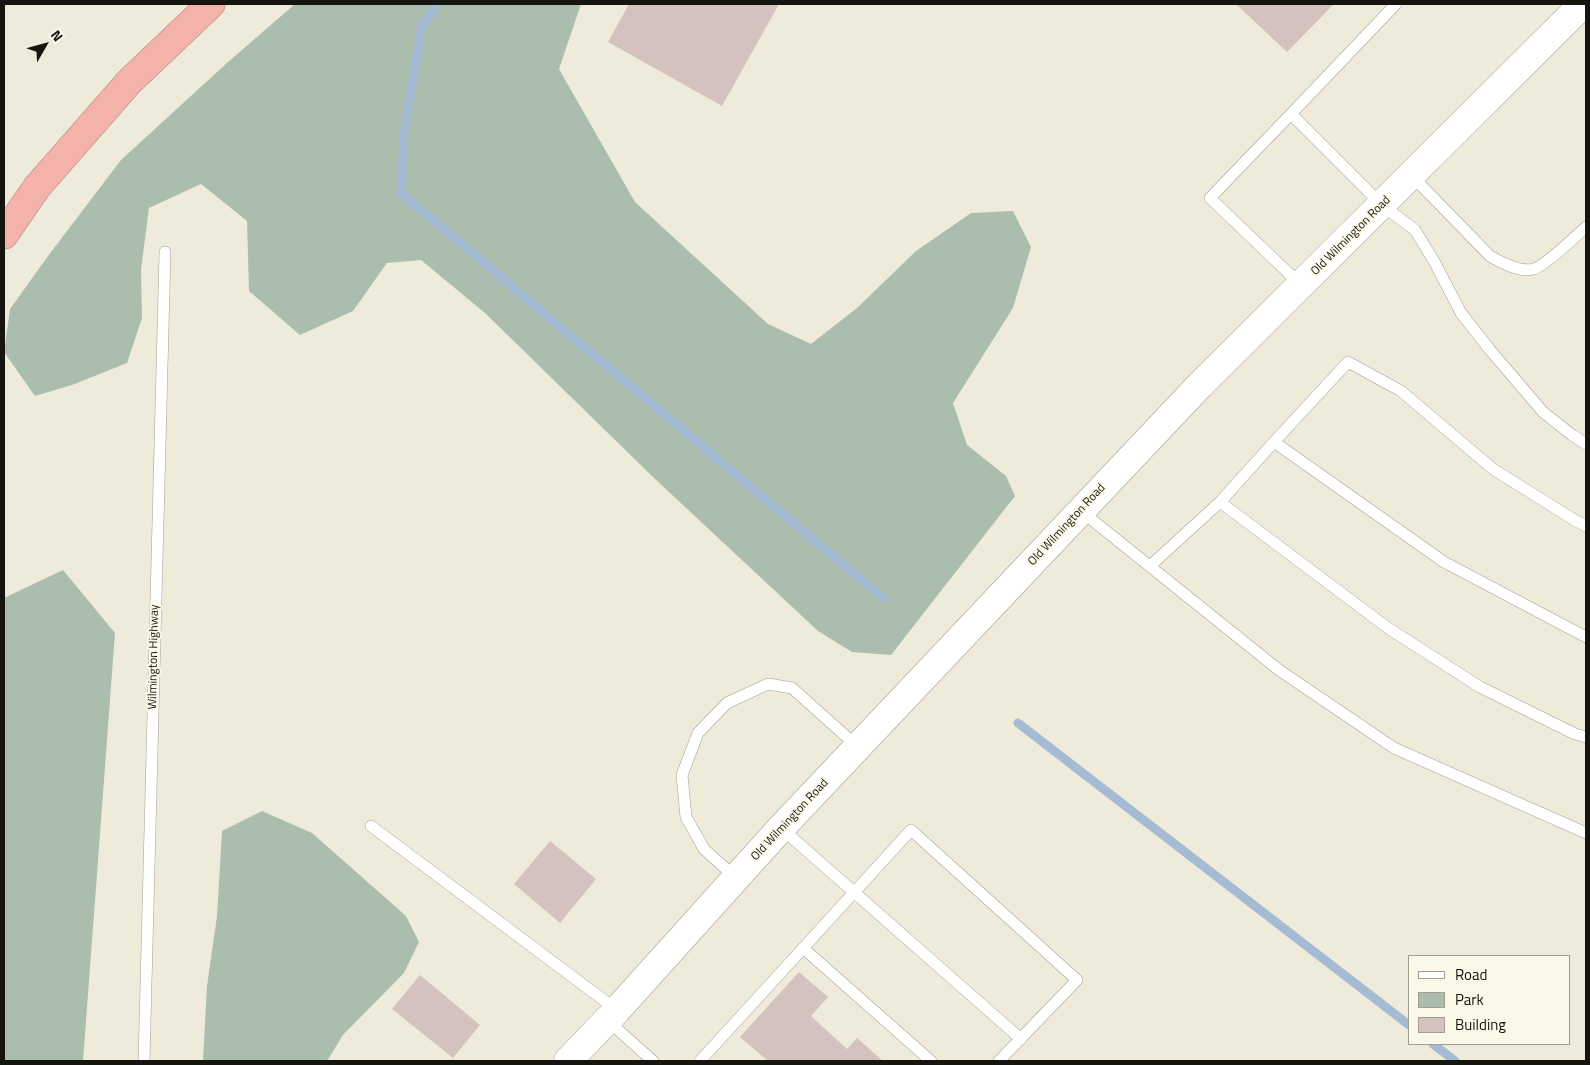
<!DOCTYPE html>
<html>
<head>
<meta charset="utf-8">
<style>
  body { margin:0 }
  #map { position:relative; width:1590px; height:1065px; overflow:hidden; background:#eeebdb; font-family:"Titillium Web",sans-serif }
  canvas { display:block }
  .frame { position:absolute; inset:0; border:5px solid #15140e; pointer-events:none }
  .legend { position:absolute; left:1408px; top:955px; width:162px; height:90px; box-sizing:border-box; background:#fcf8e8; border:1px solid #a09d91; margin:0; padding:6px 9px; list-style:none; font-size:15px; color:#15140e }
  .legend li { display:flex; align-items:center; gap:10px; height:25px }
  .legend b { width:25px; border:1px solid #a09d91 }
  .north { position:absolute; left:20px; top:20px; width:50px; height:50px; -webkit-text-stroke:4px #fcf8e8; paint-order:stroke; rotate:52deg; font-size:14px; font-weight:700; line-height:20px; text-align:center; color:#15140e }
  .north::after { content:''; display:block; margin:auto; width:18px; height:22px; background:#15140e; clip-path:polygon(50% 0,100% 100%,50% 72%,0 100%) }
</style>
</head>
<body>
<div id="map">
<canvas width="1590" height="1065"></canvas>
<div class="frame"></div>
<ul class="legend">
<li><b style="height:6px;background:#fff"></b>Road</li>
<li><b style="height:14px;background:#abbeae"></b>Park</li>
<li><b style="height:14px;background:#d4c2be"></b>Building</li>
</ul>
<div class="north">N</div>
</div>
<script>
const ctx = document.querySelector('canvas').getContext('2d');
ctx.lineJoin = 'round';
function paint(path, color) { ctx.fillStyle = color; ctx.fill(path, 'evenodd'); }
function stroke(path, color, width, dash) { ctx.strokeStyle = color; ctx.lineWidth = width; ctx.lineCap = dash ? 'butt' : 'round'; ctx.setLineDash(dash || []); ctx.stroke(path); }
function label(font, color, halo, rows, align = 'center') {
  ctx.font = font + ' "Titillium Web",sans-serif'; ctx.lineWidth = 4; ctx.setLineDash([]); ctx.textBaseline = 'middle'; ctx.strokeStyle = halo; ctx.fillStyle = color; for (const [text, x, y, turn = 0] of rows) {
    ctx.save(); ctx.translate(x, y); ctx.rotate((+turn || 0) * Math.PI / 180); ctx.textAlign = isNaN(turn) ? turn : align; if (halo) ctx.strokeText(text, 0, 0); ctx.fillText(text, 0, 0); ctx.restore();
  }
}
const green = new Path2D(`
  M295,4h286l-22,65 76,133 133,122 43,20 46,-36 59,-57 55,-38 42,-2 18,36 -18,61 -60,95 14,42 39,31 9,20 -124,159 -39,-3 -34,-21 -164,-153 -169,-165 -64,-53 -34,3 -34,48 -53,24 -51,-44 -2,-70 -46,-37 -52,24 -8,62 1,48 -15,45 -55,22 -37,11 -31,-44 6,-43 38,-53 73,-96 107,-98z
  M63,570l52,63 -32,428h-79v-463z
  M262,811l50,22 94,83 13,26 -15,31 -61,62 -16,26h-124l4,-75 10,-70 5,-85z`);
const stream = new Path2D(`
  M437,4l-15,23 -18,106 -3,60 483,406
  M1018,723l391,302
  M1433,1044l22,17`);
const building = new Path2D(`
  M629,4h150l-57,102 -114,-64z
  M1236,4h98l-47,48z
  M550,841l46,38 -36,44 -46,-39z
  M799,972l29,25 -17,19 36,33 10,-11 26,23h-115l-28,-24z
  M420,975l60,50 -27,33 -61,-49z`);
const lane = new Path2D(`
  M1396,4l-105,110 91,91 33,25 20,33 26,50 29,37 53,62 29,23 14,9
  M1291,114l-81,84 91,87
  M1411,175l79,81c12,7 30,17 44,13 13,-5 41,-32 52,-42
  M1274,442l-54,60 168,126 92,59 95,47 11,3
  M1081,511l198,159 115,78 192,85
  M1586,526l-10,-5 -83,-52 -92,-78 -53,-29 -74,80 170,120 142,75
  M1150,566l70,-64
  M371,826l246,184
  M781,828l240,211
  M736,878l-32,-29 -18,-32 -4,-42 16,-42 29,-30 41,-19 24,4 66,59
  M803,948l128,113
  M607,1020l46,41
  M144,1061l21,-809
  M700,1061l211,-231 166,150 -78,81`);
const secondary = new Path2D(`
  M568,1061l49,-51 164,-182 419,-443 383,-381`);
const highway = new Path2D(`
  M4,235l33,-48 92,-105 82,-78`);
const streetNames = [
  ["Old Wilmington Road",1351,236,-45],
  ["Old Wilmington Road",1067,525,-47],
  ["Wilmington Highway",154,657,-89],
  ["Old Wilmington Road",790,820,-47]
];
paint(green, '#abbeae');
stroke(stream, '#a5bad3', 9);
paint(building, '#d4c2be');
stroke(lane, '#a4a192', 12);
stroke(secondary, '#a4a192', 29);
stroke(highway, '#a57b73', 29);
stroke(lane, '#fff', 11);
stroke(secondary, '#fff', 28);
stroke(highway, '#f3b2aa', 28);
label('12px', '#15140e', '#fcf8e8', streetNames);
</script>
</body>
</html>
